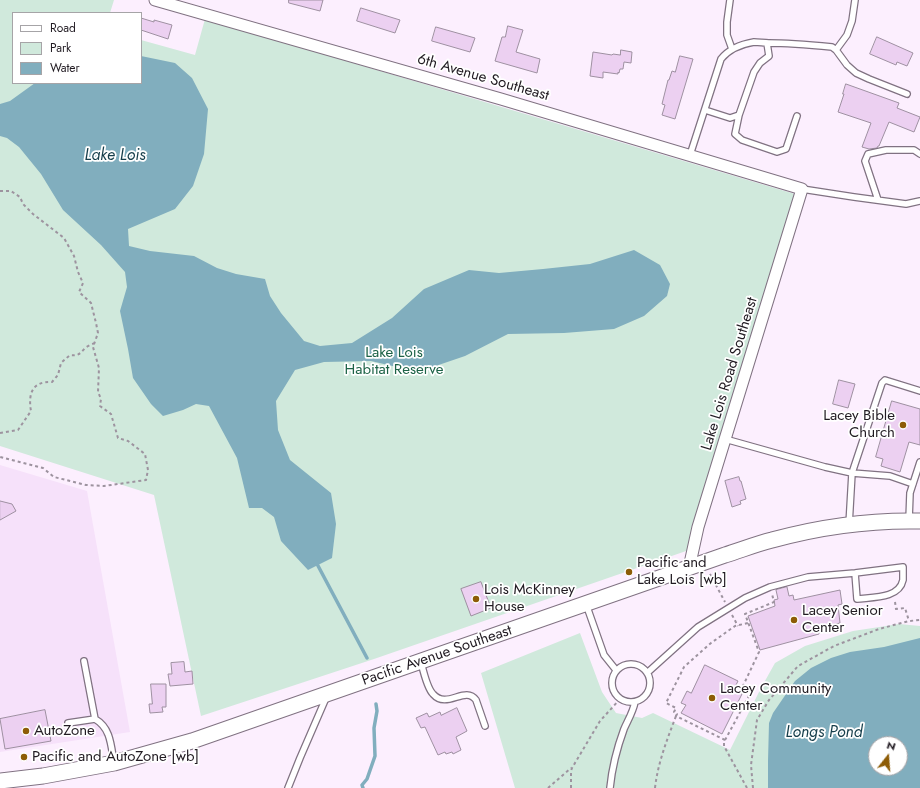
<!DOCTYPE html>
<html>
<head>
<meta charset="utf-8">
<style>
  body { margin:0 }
  #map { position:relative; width:920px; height:788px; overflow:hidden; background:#fceffe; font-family:Jost,sans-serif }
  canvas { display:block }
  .legend { position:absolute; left:12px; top:12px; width:130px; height:72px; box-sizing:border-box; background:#fff; border:1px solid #a6a4a7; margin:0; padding:5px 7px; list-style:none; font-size:12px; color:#211b22 }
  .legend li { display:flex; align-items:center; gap:8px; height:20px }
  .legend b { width:20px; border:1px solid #a6a4a7 }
  .north { position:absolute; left:868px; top:736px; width:40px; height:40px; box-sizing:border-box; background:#fff; border:1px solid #a6a4a7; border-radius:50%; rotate:17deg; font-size:11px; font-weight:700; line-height:16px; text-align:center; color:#211b22 }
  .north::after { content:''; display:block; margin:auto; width:14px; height:18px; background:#8d5c06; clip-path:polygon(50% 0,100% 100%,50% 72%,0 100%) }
</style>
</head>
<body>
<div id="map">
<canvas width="920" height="788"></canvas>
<ul class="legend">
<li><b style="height:5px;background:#fff"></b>Road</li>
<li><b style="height:11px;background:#d0e9dc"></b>Park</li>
<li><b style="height:11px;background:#81aebe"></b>Water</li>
</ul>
<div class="north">N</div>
</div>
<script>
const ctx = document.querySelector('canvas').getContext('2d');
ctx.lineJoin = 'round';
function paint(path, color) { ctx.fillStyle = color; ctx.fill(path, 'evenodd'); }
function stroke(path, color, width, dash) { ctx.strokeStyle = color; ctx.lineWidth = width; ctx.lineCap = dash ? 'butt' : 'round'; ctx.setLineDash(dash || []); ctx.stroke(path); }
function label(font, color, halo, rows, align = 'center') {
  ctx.font = font + ' Jost,sans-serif'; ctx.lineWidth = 3.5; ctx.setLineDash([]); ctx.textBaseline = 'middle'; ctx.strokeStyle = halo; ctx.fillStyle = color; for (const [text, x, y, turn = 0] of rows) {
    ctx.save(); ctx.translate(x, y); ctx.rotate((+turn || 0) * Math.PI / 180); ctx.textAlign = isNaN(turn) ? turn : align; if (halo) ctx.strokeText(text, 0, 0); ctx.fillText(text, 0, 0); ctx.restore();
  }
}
const built = new Path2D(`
  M0,465l87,26 43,241 -130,20z`);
const green = new Path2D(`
  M0,0h114l-4,13h-97v70h128v-43l54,15 10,-36 590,175 -106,356 -315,109 -173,57 -47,-221 -154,-49z
  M899,624l21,2v162h-405l-34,-115 99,-40 22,59 14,21 26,5 11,-5 77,37 31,-62 14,-25 30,-17 48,-15zM876,744h24v24h-24z`);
const water = new Path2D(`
  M141,56l34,7 17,15 16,31 -4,45 -11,32 -18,23 -47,20 1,17 21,5 44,5 23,12 19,6 29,5 5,17 11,17 23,28 16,5 32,-3 40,-25 32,-29 45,-19 30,3 44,-4 47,-5 44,-14 26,15 10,19 -3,12 -23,20 -30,13 -50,4 -56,1 -43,22 -47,16 -47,-11 -47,1 -29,8 -19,31 2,29 12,30 41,33 5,31 -4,34 -24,12 -27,-29 -7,-24 -12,-9h-13l-12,-50 -28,-52 -13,-2 -13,6 -20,6 -12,-12 -18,-26 -5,-29 -8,-38 7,-24 -2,-15 -24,-27 -38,-35 -22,-36 -22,-27 -12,-9 -7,-2v-32l10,-3 25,-18h106z
  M920,638v150h-152v-27l1,-38 4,-10 22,-32 16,-13 20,-10 19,-6 34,-5zM876,744h24v24h-24z`);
const stream = new Path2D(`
  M316,562l51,96
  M363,788l-1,-3 5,-6 8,-23 -1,-28 3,-17 -1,-7`);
const building = new Path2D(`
  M289,0h34l-3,11 -31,-8z
  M361,8l39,12 -5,13 -38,-12z
  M141,18l13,4v-2l18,5 -4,14 -27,-9z
  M508,26l15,4 -7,22 24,7 -3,14 -42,-12 7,-24h3z
  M436,27l39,11 -5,14 -38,-11z
  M877,37l36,16 -6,13 -10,-4 -1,3 -26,-11z
  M621,50l11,2 -1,11 -7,-1 -1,7h-3l-1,4 -1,-1v2l-15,-2v6l-13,-2 3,-24 19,3 1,-1 7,1z
  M680,56l13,3 -18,60 -13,-4 3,-10 -3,-1 6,-24h1l3,-9 3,1z
  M846,84l53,19 -2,5 23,9 -6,15 -25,-10 -10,24h-1l-1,2 -8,1 -7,-2 9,-24 -33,-11 6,-18h-1z
  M839,380l16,4 -7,24 -15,-4z
  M892,401l28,8v36l-11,-3 -9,30 -19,-6 2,-7 -7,-2z
  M739,477l1,4h1l5,18 -6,2 1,3 -9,3 -7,-26z
  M0,501l12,3 4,7 -16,9z
  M481,582l10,26 -20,8 -10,-27z
  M787,587l2,9 4,-1 1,5 46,-10 2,14 -4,1 2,18 -22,5 1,6 -59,16 -12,-34 27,-10 -1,-6 4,-1 -2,-9z
  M184,662l1,10 7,-1 1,13 -23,2 -2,-12h4l-1,-11z
  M705,665l33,16 -4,8 8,5 -20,40 -41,-21 5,-8 -5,-2 6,-12 4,2z
  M151,684h15v23h-4l1,5 -13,1 -1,-9h3z
  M457,708l10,23 -11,6 5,13 -8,4 -1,-2 -6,2 -1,-2 -7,3 -13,-28 -4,1 -5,-10 11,-5 2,4 11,-5 1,3z
  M45,710l6,31 -46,8 -5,-30z`);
const path = new Path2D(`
  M0,191h11l9,6 3,7 10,10 31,24 10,18 4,16 5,11 -4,9 12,11 5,20 2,10 -5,14 6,21 -1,24 3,7 -1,7 11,8 7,24 10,3 17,13 3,16 -2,10 -42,6 -18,-1 -32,-8 -11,-9 -43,-11
  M0,433l18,-3 13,-19c-3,-17 1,-30 21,-29l6,-7 3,-12 9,-8c8,1 10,-1 15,-7 3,-2 7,-4 10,-5
  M710,574l15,28
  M895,602l1,7 9,-1 4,13
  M732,615l6,11
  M725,740l-49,-24 1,-2 -3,-2 2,-4 -10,-5 18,-36 27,-24 24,-17 13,-3
  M548,788l23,-20
  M571,788v-17l1,-3 28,-47 20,-22
  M655,788c3,-26 12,-48 21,-72
  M747,788l-23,-42v-4l27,-50 -9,-4 17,-36 -14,-38 29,-12 -2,-8
  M753,788l-2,-23 6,-45 12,-20 29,-34 36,-20 45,-17 30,-8 11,-1`);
const service = new Path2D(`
  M730,0l-3,22v13l5,14
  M836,50l11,-15 5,-14 3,-21
  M705,110l25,8 9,-3 15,-43 6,-9 9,-7 -2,-13
  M739,115l-4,19 7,6 35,12 9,-3 11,-33
  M690,155l31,-96c8,-10 21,-15 33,-17 5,0 10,1 15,1 21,0 42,2 63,4l4,3 11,15 9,8 13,6 38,15
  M802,189l52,8 52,7 14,-3
  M878,200l-13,-39 3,-7 18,-4h28l6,4
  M725,439l100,28 27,6 38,3 23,8
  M909,520l1,-27 10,-31
  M849,525l3,-52 30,-90 3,-3 35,11
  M586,604l18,51 12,15
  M84,661l11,58
  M421,662c2,8 6,26 12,32 14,16 32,-9 43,6l9,26
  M612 683a19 19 0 1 1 38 0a19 19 0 1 1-38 0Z
  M647,673l51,-46 47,-29 25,-11 38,-10 47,-4 48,-6c0,4 0,9 0,13 -4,19 -31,17 -46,19l-2,-26
  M68,723l27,-4c16,9 16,27 19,44
  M288,788l12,-30 26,-60
  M610,788c2,-20 7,-40 14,-59 4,-9 9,-17 11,-27`);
const minor = new Path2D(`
  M155,0l346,99 301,90 -104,338 -9,41`);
const secondary = new Path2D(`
  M0,781l43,-5 71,-13 78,-22 533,-186c16,-5 31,-11 47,-15 47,-13 100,-20 148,-19`);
const markers = [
  [903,425,4,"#8d5c06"],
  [629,572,4,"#8d5c06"],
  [476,599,4,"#8d5c06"],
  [794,620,4,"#8d5c06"],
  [712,698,4,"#8d5c06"],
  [26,731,4,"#8d5c06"],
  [24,757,4,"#8d5c06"]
];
const streetNames = [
  ["6th Avenue Southeast",483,78,16],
  ["Lake Lois Road Southeast",730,374,-73],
  ["Pacific Avenue Southeast",437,656,-19]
];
const parkNames = [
  ["Lake Lois",394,353],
  ["Habitat Reserve",394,370]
];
const poiNames = [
  ["Lacey Bible",895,416,"right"],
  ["Church",895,433,"right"],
  ["Pacific and",637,563],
  ["Lake Lois [wb]",637,580],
  ["Lois McKinney",484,590],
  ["House",484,607],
  ["Lacey Senior",802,611],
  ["Center",802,628],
  ["Lacey Community",720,689],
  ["Center",720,706],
  ["AutoZone",34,731],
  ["Pacific and AutoZone [wb]",32,757]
];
const waterNames = [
  ["Lake Lois",115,156],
  ["Longs Pond",824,733]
];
paint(built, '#f6e1fa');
paint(green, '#d0e9dc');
paint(water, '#81aebe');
stroke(stream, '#81aebe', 3.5);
paint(building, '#ecd0f1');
stroke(building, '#9e90a1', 1);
stroke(service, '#807282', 8);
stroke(minor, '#807282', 13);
stroke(secondary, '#807282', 17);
stroke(path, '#9d939f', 2, [3, 3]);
stroke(service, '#fff', 5.5);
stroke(minor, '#fff', 11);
stroke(secondary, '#fff', 15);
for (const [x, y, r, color] of markers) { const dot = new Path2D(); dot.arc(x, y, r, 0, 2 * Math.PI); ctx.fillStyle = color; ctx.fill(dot); stroke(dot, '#fff', 1.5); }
label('15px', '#211b22', '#fff', streetNames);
label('15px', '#1d6347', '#fff', parkNames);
label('15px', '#211b22', '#fff', poiNames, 'left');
label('italic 16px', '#163e4b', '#fff', waterNames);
</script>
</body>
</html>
